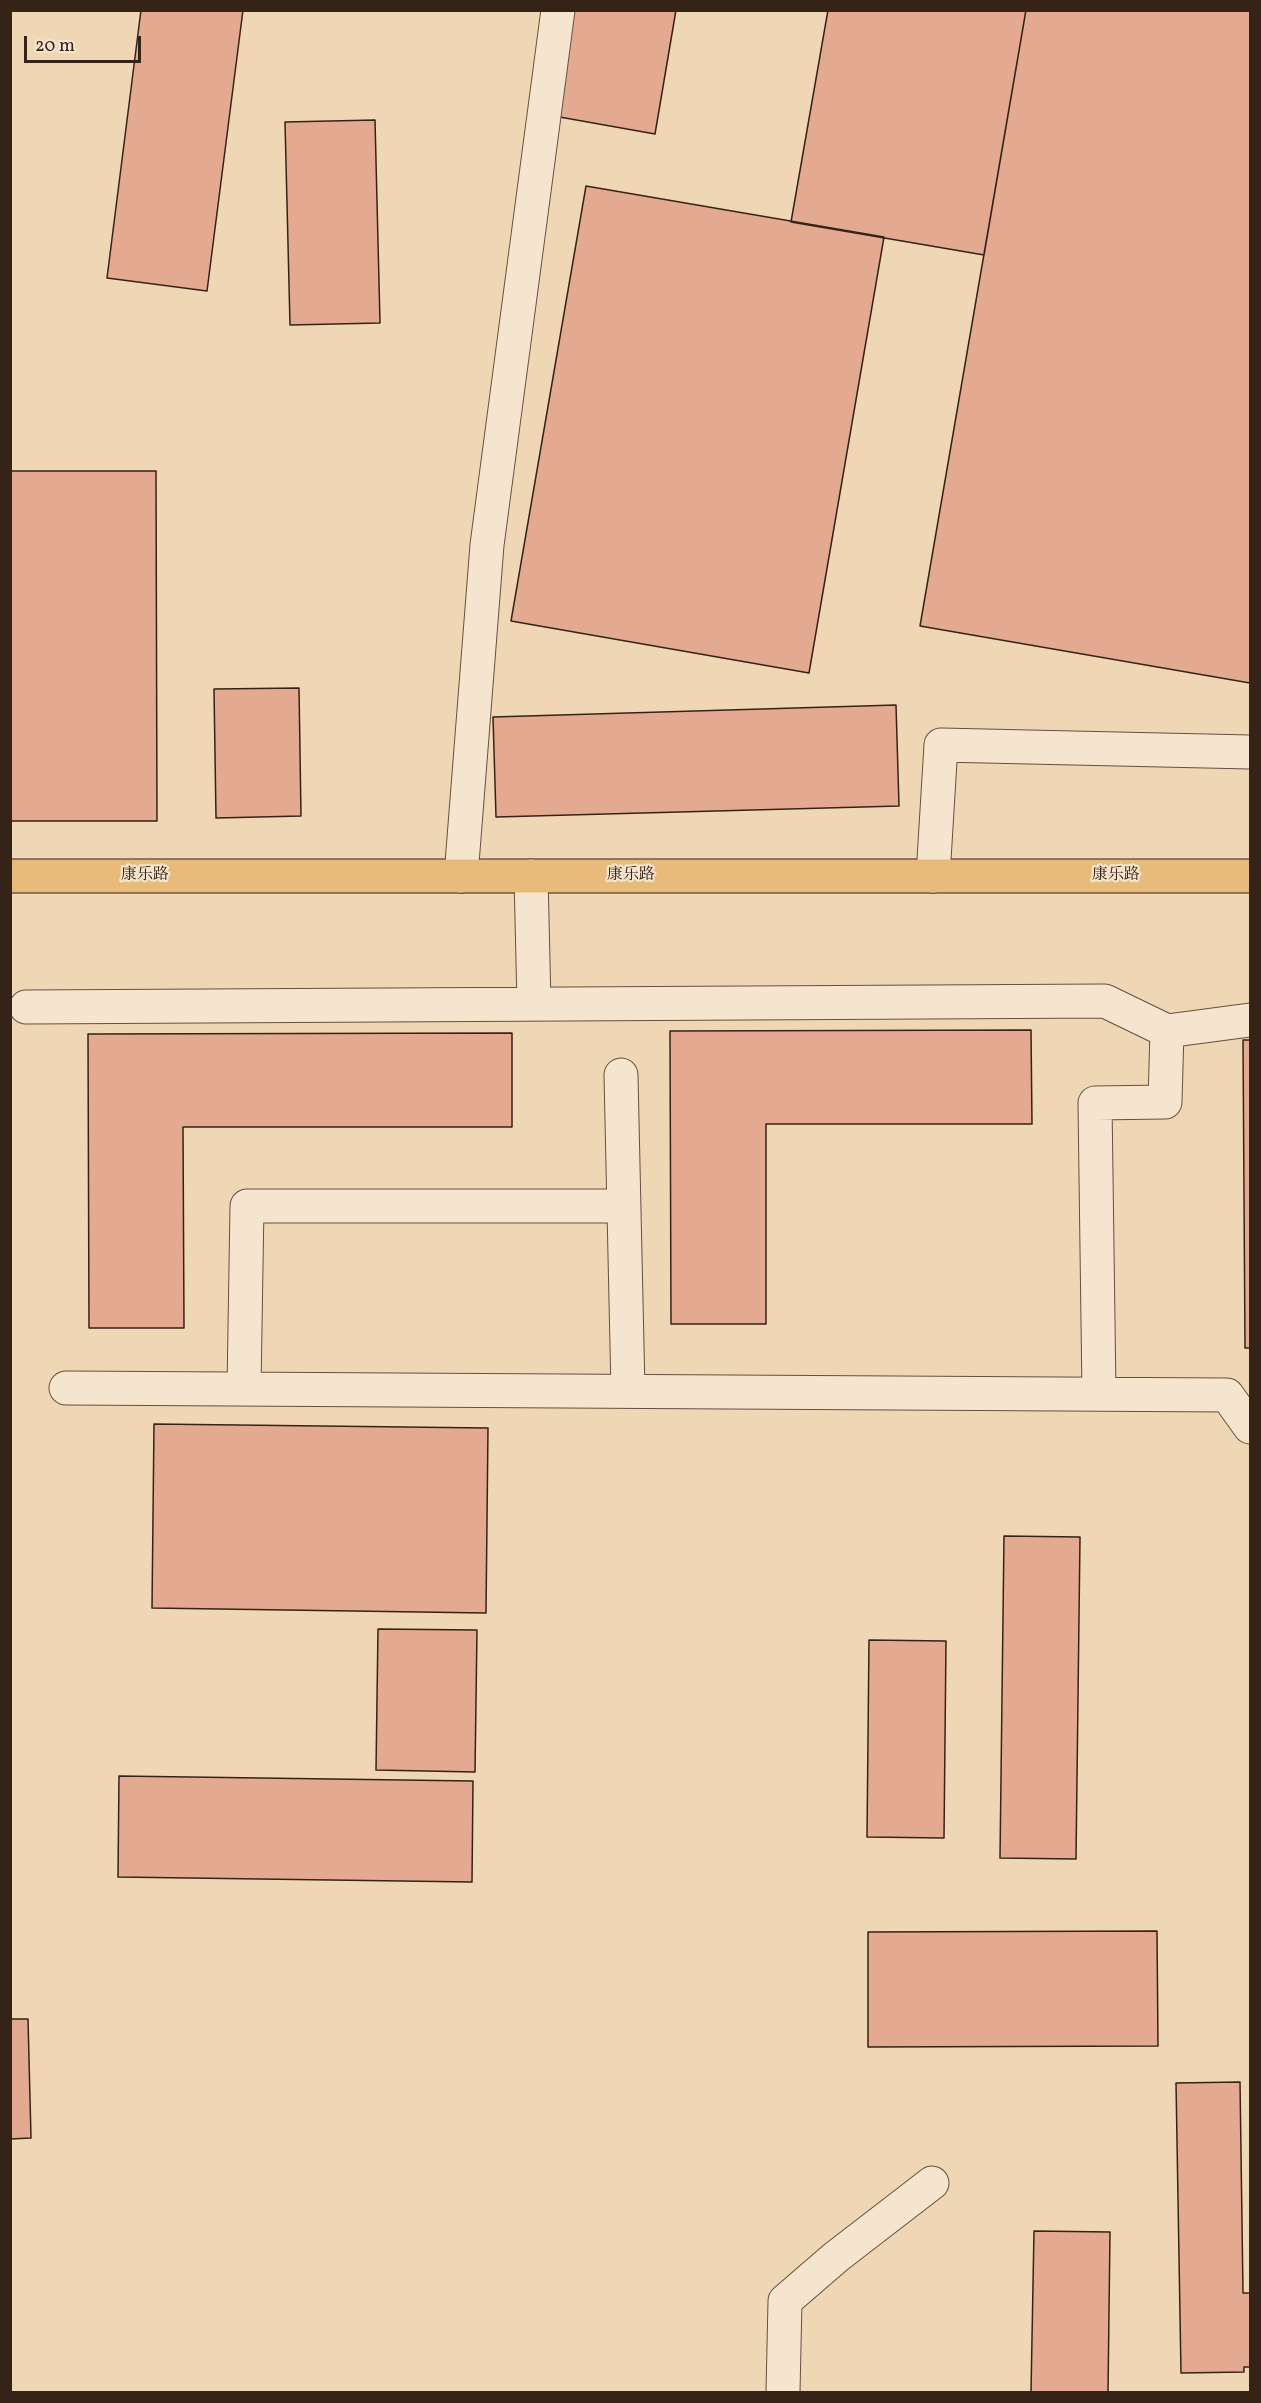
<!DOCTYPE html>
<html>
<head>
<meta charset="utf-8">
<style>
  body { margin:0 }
  #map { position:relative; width:1261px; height:2403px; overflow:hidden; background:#efd6b4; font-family:Vollkorn,serif }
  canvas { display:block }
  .frame { position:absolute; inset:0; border:12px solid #352317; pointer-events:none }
  .scale { position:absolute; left:24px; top:36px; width:117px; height:27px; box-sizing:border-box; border:3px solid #352317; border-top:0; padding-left:8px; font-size:18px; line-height:21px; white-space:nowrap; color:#352317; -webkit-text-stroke:4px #f5e4ce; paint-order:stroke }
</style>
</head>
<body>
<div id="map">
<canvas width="1261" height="2403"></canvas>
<div class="frame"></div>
<div class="scale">20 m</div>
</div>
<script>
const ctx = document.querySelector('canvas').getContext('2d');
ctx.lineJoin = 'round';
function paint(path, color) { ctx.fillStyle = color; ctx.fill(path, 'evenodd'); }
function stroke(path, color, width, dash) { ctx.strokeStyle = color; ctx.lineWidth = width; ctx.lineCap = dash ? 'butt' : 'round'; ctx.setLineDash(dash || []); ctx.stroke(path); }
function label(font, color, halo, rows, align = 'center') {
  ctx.font = font + ' Vollkorn,"Noto Serif SC",serif'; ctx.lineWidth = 4.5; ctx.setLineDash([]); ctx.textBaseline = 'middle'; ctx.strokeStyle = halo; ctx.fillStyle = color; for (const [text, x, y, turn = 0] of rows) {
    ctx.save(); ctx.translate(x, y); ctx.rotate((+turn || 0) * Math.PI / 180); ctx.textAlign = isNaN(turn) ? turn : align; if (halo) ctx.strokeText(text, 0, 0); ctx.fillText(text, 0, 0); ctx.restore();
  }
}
const building = new Path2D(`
  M141,10h102l-36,281 -100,-13z
  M572,10h104l-21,124 -101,-18z
  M828,10h198l-42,245 -193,-33z
  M1026,10h224v673l-330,-57z
  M375,120l5,203 -90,2 -5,-203z
  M586,186l298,51 -75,436 -298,-52z
  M10,471h146l1,350h-147z
  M299,688l2,128 -85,2 -2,-129z
  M896,705l3,101 -403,11 -3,-100z
  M1031,1030l1,94h-266v200h-95l-1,-293z
  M512,1033v94h-329l1,201h-95l-1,-294z
  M1243,1040h7v308h-5z
  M154,1424l334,4 -2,185 -334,-5z
  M1004,1536l76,1 -4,322 -76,-1z
  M378,1629l99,1 -2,142 -99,-2z
  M869,1640l77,1 -2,197 -77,-1z
  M119,1776l354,5 -1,101 -354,-5z
  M1157,1931l1,115 -290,1v-115z
  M10,2019h18l3,119 -21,1z
  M1240,2082l3,211h7v74h-6v5l-63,1 -5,-290z
  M1034,2231l76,1 -2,160h-77z`);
const minor = new Path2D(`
  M461,876l26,-331 71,-535
  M531,876l3,128
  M933,876l8,-131 309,7
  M26,1007l1079,-6 62,30 83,-11
  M621,1075l7,316
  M66,1388l1161,7 23,32
  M244,1389l3,-183h377
  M1099,1394l-4,-291 70,-1 2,-71
  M783,2392l2,-91 51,-44 96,-74`);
const major = new Path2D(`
  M10,876h1240`);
const streetNames = [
  ["康乐路",145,876],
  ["康乐路",631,876],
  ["康乐路",1116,876]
];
paint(building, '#e3a991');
stroke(building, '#352317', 1.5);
stroke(minor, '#64503e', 35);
stroke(major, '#352317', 35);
stroke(minor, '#f5e4ce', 33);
stroke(major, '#e8bb7a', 33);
label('16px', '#352317', '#f5e4ce', streetNames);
</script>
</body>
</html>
